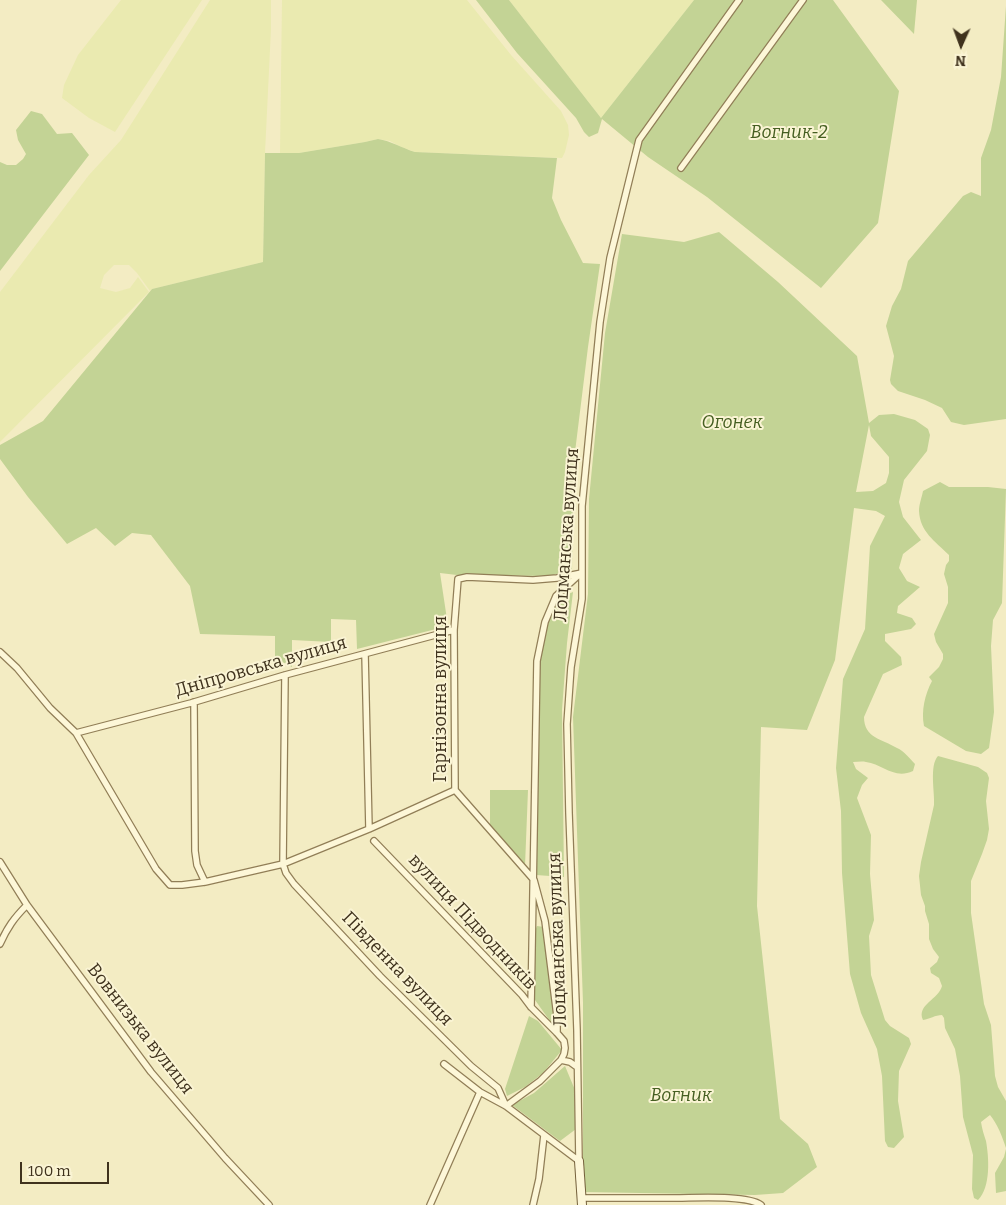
<!DOCTYPE html>
<html>
<head>
<meta charset="utf-8">
<style>
  body { margin:0 }
  #map { position:relative; width:1006px; height:1205px; overflow:hidden; background:#f3ecc3; font-family:Bitter,serif }
  canvas { display:block }
  .north { position:absolute; left:936px; top:20px; width:50px; height:50px; -webkit-text-stroke:4px #faf4d4; paint-order:stroke; rotate:182deg; font-size:14px; font-weight:700; line-height:20px; text-align:center; color:#3f321d }
  .north::after { content:''; display:block; margin:auto; width:18px; height:22px; background:#3f321d; clip-path:polygon(50% 0,100% 100%,50% 72%,0 100%) }
  .scale { position:absolute; left:20px; top:1162px; width:89px; height:22px; box-sizing:border-box; border:2px solid #3f321d; border-top:0; padding-left:6px; font-size:15px; line-height:18px; white-space:nowrap; color:#3f321d; -webkit-text-stroke:4px #faf4d4; paint-order:stroke }
</style>
</head>
<body>
<div id="map">
<canvas width="1006" height="1205"></canvas>
<div class="north">N</div>
<div class="scale">100 m</div>
</div>
<script>
const ctx = document.querySelector('canvas').getContext('2d');
ctx.lineJoin = 'round';
function paint(path, color) { ctx.fillStyle = color; ctx.fill(path, 'evenodd'); }
function stroke(path, color, width, dash) { ctx.strokeStyle = color; ctx.lineWidth = width; ctx.lineCap = dash ? 'butt' : 'round'; ctx.setLineDash(dash || []); ctx.stroke(path); }
function label(font, color, halo, rows, align = 'center') {
  ctx.font = font + ' Bitter,serif'; ctx.lineWidth = 4; ctx.setLineDash([]); ctx.textBaseline = 'middle'; ctx.strokeStyle = halo; ctx.fillStyle = color; for (const [text, x, y, turn = 0] of rows) {
    ctx.save(); ctx.translate(x, y); ctx.rotate((+turn || 0) * Math.PI / 180); ctx.textAlign = isNaN(turn) ? turn : align; if (halo) ctx.strokeText(text, 0, 0); ctx.fillText(text, 0, 0); ctx.restore();
  }
}
const farmland = new Path2D(`
  M121,0h81l-87,132 -26,-14 -27,-20 2,-13 14,-30z
  M210,0h61v29l-6,124 -2,109 -111,27 -2,2 -13,-18 -8,-8h-15l-10,10 -4,13 16,4 14,-4 8,-11 11,15 -149,150v-150l89,-117 32,-35z
  M282,0h185l44,55 50,56 7,14 1,10 -4,17 -3,6 -147,-6 -14,-5 -11,-6 -12,-2 -13,3 -66,11h-19z
  M509,0h185l-93,118z`);
const green = new Path2D(`
  M476,0h33l92,118 93,-118h139l66,91 -21,132 -57,65 -114,-91 -59,-40 -46,-38 -4,14 -9,4 -5,-5 -8,-14 -59,-65z
  M881,0h36l-3,34z
  M1006,6v413l-42,6 -13,-3 -9,-14 -17,-8 -27,-9 -7,-7 -1,-4 4,-24 -8,-30 6,-20 9,-17 7,-28 55,-65 8,-4 10,4v-38l10,-28 10,-53z
  M31,111l11,3 15,20 15,-1 17,22 -89,116v-109l7,3h9l7,-6 3,-5 -8,-14 -2,-10z
  M378,139c13,2 24,9 37,13l142,6 -5,40 9,22 22,43 17,1 -12,83 -14,113 -2,109 -22,7 -93,-1 -17,-2 8,53 -91,23 -1,-29 -25,-1v23l-39,-2v27l-17,-9v-22l-75,-2 -10,-48 -39,-51 -19,-2 -17,13 -19,-18 -29,16 -39,-47 -28,-38v-14l43,-24 109,-132 111,-27 2,-109h34l66,-11z
  M719,232l59,50 79,74 12,67 10,-8 15,-1 21,6 13,9 2,6 -3,16 -23,29 -5,22 4,15 18,23 -18,14 -4,14 8,13 13,6 -22,19 -1,7 15,5 4,6 -5,5 -26,5v7l16,16 1,8 -19,9 -19,43c0,21 18,22 33,31 7,3 13,11 18,16l-2,7c-19,9 -30,-7 -47,-9 -4,-1 -9,0 -13,0l3,7 12,9 -6,7 -5,13 14,37 -1,39 4,46 -5,16 2,39 14,45 5,6 19,12 2,6 -12,27 -1,30 6,36 -10,11 -6,-1 -3,-6 -3,-65 -5,-27 -16,-36 -11,-39 -8,-101 -1,-62 -5,-43 7,-89 22,-50 5,-83 15,-30 -9,-5 -22,-3 -19,152 -28,70 -46,-3 -4,179 23,213 28,25 9,23 -34,26 -28,2 -172,-3v-189l-10,-286 15,-123 1,-95 16,-166 17,-99 62,8zM869,425l2,11 18,21v16l-3,10 -13,8 -17,1z
  M940,482l9,5h39l18,2 -4,114 -9,17 -2,26 3,66 -5,36 -8,6 -15,-3 -42,-25c-3,-15 1,-32 8,-45l-3,-4 10,-10 4,-8v-5l-7,-12 -2,-8 14,-31v-16l-4,-13 2,-9 3,-4v-6c-14,-14 -29,-23 -30,-44 0,-7 3,-14 4,-20z
  M573,592l-6,51 -5,67 2,167 -28,-2 4,-212 7,-40 12,-25z
  M938,756l40,11 9,6 2,5 -3,23 3,28 -2,11 -5,14 -11,27v32l13,91 7,21 4,51 3,11 8,14v47c-4,-12 -8,-23 -16,-33l-9,7c1,7 3,13 5,19 3,17 5,46 -8,59l-4,-2 -2,-9 1,-34 -10,-38 -3,-41 -5,-27 -10,-21 -1,-10 -2,-3c-7,0 -12,4 -19,5 -7,-15 16,-21 19,-34l-3,-8 -8,-5 -1,-5 7,-6 2,-5 -6,-8 -4,-10v-15l-4,-13v-5l-4,-11 -2,-19 2,-14 13,-57c1,-13 -5,-39 4,-49z
  M490,790h38l-3,76 -35,-39z
  M537,926l7,1 11,101 -20,-28v-69z
  M529,1016l9,5 24,29 -19,23 -18,14 -18,9 -2,-7z
  M565,1066l10,24 1,39 -16,12 -48,-36 22,-12z
  M1006,1149v42l-10,2 -1,-20 9,-16z`);
const street = new Path2D(`
  M681,168l122,-168
  M0,652l17,16 33,40 26,25 80,136 14,16h12l23,-3 78,-18 86,-35 86,-39
  M365,654l4,175
  M285,675l-2,189 3,9 8,11 86,92 91,90 27,22 8,18
  M194,702l1,149 2,14 8,17
  M76,733l115,-30 94,-28 169,-45
  M374,841l148,154 9,12 26,26 7,8 1,7 -1,6 -3,6 -21,21 -34,25
  M0,862l27,43 124,167 74,86 44,47
  M0,944c7,-16 14,-26 27,-39
  M531,1007l6,-346 8,-39 11,-26 25,-23
  M557,1033v-17l-12,-95 -11,-41 -79,-90 -1,-160 4,-51 9,-2 66,3 24,-2 25,-5
  M561,1060l9,2 7,5
  M444,1064l36,28 26,14 73,55
  M579,1161l-2,-131 -8,-217 -2,-89 4,-57 11,-68v-93l18,-184 10,-64 29,-118 100,-140
  M581,1198c32,0 64,0 97,0 18,0 69,-3 83,7
  M430,1205l50,-113
  M533,1205l6,-26 5,-44`);
const secondary = new Path2D(`
  M579,1161l3,44`);
const parkNames = [
  ["Вогник-2",789,133],
  ["Огонек",732,423],
  ["Вогник",681,1096]
];
const streetNames = [
  ["Лоцманська вулиця",567,535,-86],
  ["Дніпровська вулиця",261,667,-16],
  ["Гарнізонна вулиця",441,699,-90],
  ["вулиця Підводників",472,922,47],
  ["Лоцманська вулиця",558,940,-92],
  ["Південна вулиця",397,969,46],
  ["Вовнизька вулиця",140,1029,52]
];
paint(farmland, '#eaeab0');
paint(green, '#c3d395');
stroke(street, '#917e57', 8);
stroke(secondary, '#735f3a', 10);
stroke(street, '#fdf7d8', 5.5);
stroke(secondary, '#fdf7d8', 8);
label('italic 18px', '#455e21', '#faf4d4', parkNames);
label('18px', '#3f321d', '#faf4d4', streetNames);
</script>
</body>
</html>
